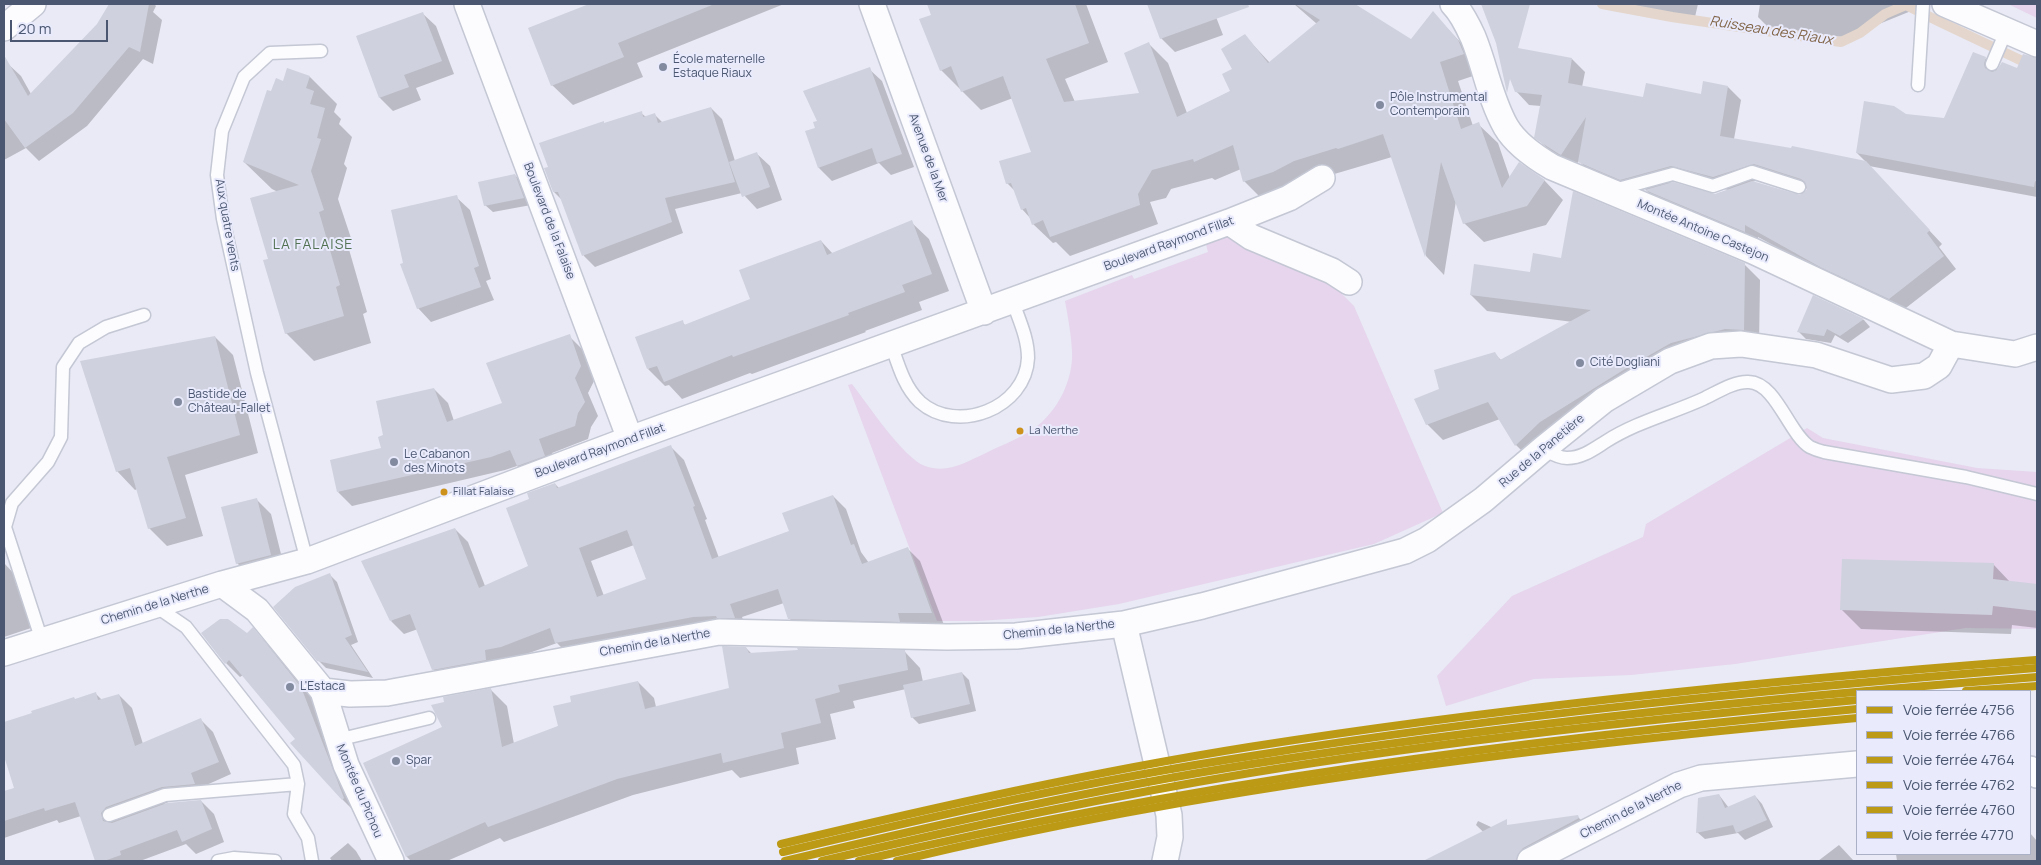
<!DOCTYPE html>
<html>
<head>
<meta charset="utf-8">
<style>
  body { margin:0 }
  #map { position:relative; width:2041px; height:865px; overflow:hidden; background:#e9eaf5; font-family:Manrope,sans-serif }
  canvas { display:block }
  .frame { position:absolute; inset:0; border:5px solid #4b5770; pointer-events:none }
  .legend { position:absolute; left:1856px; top:690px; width:175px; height:165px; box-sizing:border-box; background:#e9ebfd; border:1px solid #aab0c5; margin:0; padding:6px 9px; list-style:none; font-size:15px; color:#4b5770 }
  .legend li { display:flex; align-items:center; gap:10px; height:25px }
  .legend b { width:25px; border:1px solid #aab0c5 }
  .scale { position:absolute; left:10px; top:20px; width:98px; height:22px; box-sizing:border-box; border:2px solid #4b5770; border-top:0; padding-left:6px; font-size:15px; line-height:18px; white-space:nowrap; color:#4b5770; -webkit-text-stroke:4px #e9ebfd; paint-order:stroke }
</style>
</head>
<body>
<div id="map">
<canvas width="2041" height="865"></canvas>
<div class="frame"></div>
<ul class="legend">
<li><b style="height:6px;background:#bc9a16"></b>Voie ferrée 4756</li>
<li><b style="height:6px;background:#bc9a16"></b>Voie ferrée 4766</li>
<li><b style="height:6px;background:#bc9a16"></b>Voie ferrée 4764</li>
<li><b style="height:6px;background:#bc9a16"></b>Voie ferrée 4762</li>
<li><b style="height:6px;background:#bc9a16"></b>Voie ferrée 4760</li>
<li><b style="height:6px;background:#bc9a16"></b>Voie ferrée 4770</li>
</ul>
<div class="scale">20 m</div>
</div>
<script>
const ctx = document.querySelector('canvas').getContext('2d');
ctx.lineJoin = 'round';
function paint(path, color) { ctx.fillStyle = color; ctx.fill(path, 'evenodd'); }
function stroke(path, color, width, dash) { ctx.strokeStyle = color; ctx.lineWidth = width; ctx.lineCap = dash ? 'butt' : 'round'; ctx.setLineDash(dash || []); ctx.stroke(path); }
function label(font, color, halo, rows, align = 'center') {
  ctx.font = font + ' Manrope,sans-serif'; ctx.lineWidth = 4; ctx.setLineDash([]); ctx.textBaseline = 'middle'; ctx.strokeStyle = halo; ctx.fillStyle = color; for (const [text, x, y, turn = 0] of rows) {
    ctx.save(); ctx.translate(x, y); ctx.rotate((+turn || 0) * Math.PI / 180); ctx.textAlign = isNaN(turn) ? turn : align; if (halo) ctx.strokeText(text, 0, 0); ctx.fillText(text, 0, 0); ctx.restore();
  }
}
const green = new Path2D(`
  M2008,4h29v14z
  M1227,235l102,46 25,25 89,207 -69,31 -255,60 -81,13 -60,4h-41l-89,-236 4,-1c15,19 51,74 73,82 23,8 41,-4 61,-13 13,-7 28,-12 41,-20 28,-16 47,-51 45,-83 -1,-16 -4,-33 -7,-49l67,-26 2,4 74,-27 -3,-11z
  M1807,428l16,10 154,30 60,4v157l-71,-1 -231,36 -104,11 -97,4 -88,27 -9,-30 75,-80 131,-59 3,-13z`);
const shadow = new Path2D(`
  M110,4h44l2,2 -3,6 9,8 -9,44 -10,-5 -56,67 -48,35 -13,-13 -22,12v-95l3,-2 14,13 10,18 67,-69z
  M592,4h192l-147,59 6,14 -70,28 -21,-20 -23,-56z
  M928,4h158l22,58 -43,17 10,23 65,-8 9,-50 19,19 19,50 44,-22 3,-21 11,-34 25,27 47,-39 -23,-20h59l58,36 22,-27 44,47 5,13 -24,8 15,45 5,-2 20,19 12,35 34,2 19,20 -17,25 -62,17 -20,-19 -8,-22 -12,74 -18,-19 -34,-99 -78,23 -51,20 -19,-19 -3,-12 -26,11 -3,-2 -41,11 -5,9 -16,4 8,22 -88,32 -14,-14 -3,1 -20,-19 -2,-5 -9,-10 -6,-17 -9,-9 25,-30 -19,-55 -32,12 -40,-40 -8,-55z
  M1148,4h63l12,31 -48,17 -14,-14z
  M1616,4h82l-3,13z
  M1760,4h151l5,5 -69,28 -38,-2 -38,-5 -13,-13z
  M422,13l14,13 18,48 -38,14 5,12 -28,11 -13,-13 -22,-61z
  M1986,58l12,12 32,4 7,8v115l-168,-31 73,78 -3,3 17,22 -54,42 -65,-31 -79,-43v7l-99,-41 -14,-14 -11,3 -41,-17 -14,-14 -5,6 -25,-17 -13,-13 5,-31 -12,-1 -13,-14 56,-32 13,13 -3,15 61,11 59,-2 26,-9 13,13 -7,39 133,24 -10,-10 49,-38 39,4zM1768,177l40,12 -7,7 -49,-14zM1685,179l43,11 -13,5 -46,-12z
  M869,69l13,12 32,86 -23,8 -12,-12 -47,18 -13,-13 -13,-36 10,-3z
  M310,77l27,27 -3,8 7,7 -2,5 13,13 -8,27 3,4 -9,31 13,39 -5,1 21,73 -4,2 8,29 -57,18 -28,-28 -17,-74 9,-67 -6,-3 -28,-27 28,-69 11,-11z
  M711,108l11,11 13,42 21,-8 14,13 12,34 -25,9 -15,-16 -67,16 8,24 -88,34 -11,-11 -22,-56 -8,-8 51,-68 36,-11 5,4 9,-2 8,8z
  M515,175l7,8 9,22 -38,7 -8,-7z
  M456,197l14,13 21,69 -5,2 8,19 -63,22 -13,-14 -14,-44z
  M911,222l18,17 20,52 -30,11 3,8 -57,21 1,1 -114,42 -2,-1 -68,26 -13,-14 -4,1 -17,-17 34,-47 4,4 66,-26 69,-59 12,13z
  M1562,259l182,5 16,16 -1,65 -72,13 -155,103 -16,-16 -16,-26 -57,21 -16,-16 13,-34 54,-37 7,7 72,-38 -86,-11 -16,-16 60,-22z
  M1814,297l50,23 6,7 -22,16 -13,-8 -4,8 -25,-4 -7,-7z
  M569,336l14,14 11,31 -6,12 10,23 -7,11 -3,12 -36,14 6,17 -26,10 -15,-14 -12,4 -153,36 -14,-14 44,-43 3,-13 49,-47 14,14 6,18 50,-17z
  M215,337l18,18 25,98 -73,22 18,61 -36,10 -18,-18 -12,-39 -2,1 -18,-19z
  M671,447l13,13 23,59 -2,1 14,38 72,-26 42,-36 13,13 15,43 8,11 38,-15 13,13 24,64 -142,7 -13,-14 -5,-15 -42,14 5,13 -178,25 -12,-12 -111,40 -13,-14 -15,-40 -14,5 -13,-13 64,-92 13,13 17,44 45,-19 1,-68 24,-15 4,4zM634,545l14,35 -44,16 -13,-35z
  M256,499l15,15 14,56 -33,8 -15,-15z
  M4,563l13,14 17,50 -30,10z
  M1993,564l17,18 27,3v43l-25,-3 -1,9 -150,-5 -19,-19z
  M330,575l7,7 21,60 -7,3 22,33 -47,-10 -8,-8z
  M253,629l13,14 49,59 41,111 -14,-14 -46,-60 -53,-64 -3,2 -14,-14z
  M746,648l6,6 153,-2 15,16 3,14 39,-9 7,7 7,31 -57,13 -7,-7 -6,-28 -53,12 2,7 -25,6 6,25 -40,9 3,16 -59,14 -8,-8 -99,25 -129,47 -4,-4 -53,23h-36l-4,-4 -42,-94 78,-35 48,-38 16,16 7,38 45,-18 79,-44 16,16 2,9 74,-18z
  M96,694l6,6 17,-5 13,13 11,36 58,-24 12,12 18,42 -67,30 37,-3 13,13 10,28 -28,12 -10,-10 -46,17h-43l-16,-45 -22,7 -2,-3 -53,18v-46l12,-4 -12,-36v-27z
  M1719,795l10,13 26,-12 7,8 11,23 -28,13 -7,-7 -33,6 -8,-7z
  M1578,817l11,11 -56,33h-51l15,-16 -21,-20 2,-4 28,13z
  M2030,833l7,8v20h-140l-1,-7h134z
  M348,843l8,8 6,10h-30l-2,-3z
  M1839,845l15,16h-36z`);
const stream = new Path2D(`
  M1602,4l70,13 169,25 19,-9 25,-19 21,-9 32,16 99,47`);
const building = new Path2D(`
  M109,4h40l-9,48 -11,-5 -56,66 -48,35 -21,-29v-64l24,41 69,-72z
  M589,4h122l1,1 -94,38 6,14 -73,29 -23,-58z
  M927,4h148l14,39 -43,16 18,43 75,-9 -15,-40 25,-11 28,75 53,-26 -8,-17 10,-5 -11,-20 24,-15 23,29 52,-43 -25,-16h60l56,35 22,-28 25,29 6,14 -24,8 21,67 18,-7 23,66 17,-26 26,18 -18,26 -64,18 -22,-62 -16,95 -42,-123 -45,15 -2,-1 -42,13 -21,11 -30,10 -10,-37 -39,17 -1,-3 -41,11 -14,24 2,11 -90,32 -7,-17 -11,5 -6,-17 -5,2 -10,-27 -5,1 -7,-23 32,-9 -28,-76 -42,16 -10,-26 -11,5 -21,-52 12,-4z
  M1147,4h101l1,3 -89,32z
  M1481,4h49l-12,44 54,10 -4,25 75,14 3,-14 55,11 2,-13 25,5 -8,50 71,12 1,-2 74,15 64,69 -3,3 17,23 -55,43 -67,-31 -77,-43v7l-100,-42 28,-8 42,12 37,-13 48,14 7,-6 -2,-7 -4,-3 -47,-15 -41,13 -42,-11 -51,14 -42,-18 8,-45 -25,38 -2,-1 -25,-16 8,-43 -27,-3 -5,-13 -3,14 -11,-50z
  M423,12l19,49 -38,14 5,12 -30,11 -23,-62z
  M1973,52l13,5 -2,7 1,4 7,4 5,-2 5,-8 15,6 6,-14 14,4v124l-2,-1 -1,6 -178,-34 8,-52 30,5 12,8 38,4z
  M870,67l32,87 -25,9 -5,-15 -54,20 -13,-37 10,-3 -2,-6 4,-1 -14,-30z
  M287,68l23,8 -4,12 8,3 -4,13 15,4 -8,30 4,1 -10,32 13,39 -5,2 21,73 -4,2 8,29 -59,18 -22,-74 5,-1 -18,-61 49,-13 -56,-23 24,-72 4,1 5,-13 7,3z
  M711,107l24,75 -70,16 7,24 -90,34 -24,-64h-5l-9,-24 4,-1 -9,-24 65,-22v2l38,-12 1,6 12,-4 3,10z
  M757,152l13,35 -28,10 -13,-35z
  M515,174l9,24 -40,8 -6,-24z
  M1573,191l172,72 -1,67 -19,-1 -54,14 -46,26 -85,53 -25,24 -27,-44 -62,23 -12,-26 25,-10 -5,-19 61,-18 5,8 91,-50 -121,-15 4,-31 56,8 3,-19 28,5z
  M457,195l22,71 -5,2 7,19 -64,22 -17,-45 3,-1 -12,-53z
  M912,220l20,54 -30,11 3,7 -57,21 1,2 -116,42 -1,-2 -68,27 -7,-16 -10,3 -12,-32 48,-17 1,5 66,-26 -11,-29 82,-30 6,15z
  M1813,295l51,24 -24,17 -13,-7 -3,7 -27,-4z
  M570,334l11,32 -6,12 10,24 -7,11 -3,13 -36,13 6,17 -28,10 -7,-16 -19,7 -154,35 -7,-32 51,-12 -3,-11 5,-2 -7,-34 58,-13 13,34 55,-19 -16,-40z
  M215,336l25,99 -73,22 19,61 -38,11 -18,-61 -14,4 -36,-111z
  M671,445l24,61 -2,1 19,52 77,-28 -7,-18 51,-18 18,50 3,-1 8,20 46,-17 24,66h-34l2,9 -112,-3 -10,-30 -48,15 5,14h-18l-1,-2 -23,1 -138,26 -5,-15 -49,19 -16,3 1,10 -54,10 -22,-56 -20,7 -29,-60 94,-33 24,60 49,-22 -22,-58 23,-9 -2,-6 28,-10 2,5zM627,530l19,49 -49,18 -18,-49z
  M257,498l14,57 -35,9 -15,-57z
  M1842,559l152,4 -1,16 44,5v27l-44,-5 -1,9 -152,-5z
  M330,573l22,62 -7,3 23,34 -51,-11 -44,-54 22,-20z
  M220,619h8l19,14 6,-6 48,60 43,111 -2,2 -52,-57 5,-4 -66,-79 -4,4 -24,-31z
  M722,646l24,1 3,6 49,-3 -1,-2 108,2 3,20 -70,15 2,7 -25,7 6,24 -40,10 3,15 -61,15 -2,-10 -104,26 -129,48 -3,-5 -79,35 -43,-94 79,-36 -11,-22 13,-3 -1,-5 48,-9 11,59 56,-21 -5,-20 18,-4 -1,-6 68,-15 7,28 84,-21z
  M962,672l8,32 -59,14 -8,-33z
  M96,692l2,8 21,-6 16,52 66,-28 18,44 -28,11 4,11 -33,3 -56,20 -5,6 2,8 9,2 55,-20 34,-3 11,29 -30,13 -5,-12 -57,21 1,4 -17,6h-9l-20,-59 -30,9 -1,-3 -40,13v-30l10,-3 -10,-32v-34l28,-9 -1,-2 22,-7 21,-7 1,2z
  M1719,794l6,14 30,-13 12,25 -31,13 -3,-8 -37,8 2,-35z
  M1578,815l1,3 -56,30 -5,6 -2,7h-93l84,-42v6z`);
const lane = new Path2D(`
  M1992,64l15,-35
  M1918,85l5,-81
  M1614,190l59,-16 40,12 39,-14 47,15
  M891,344c7,20 13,43 29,58 37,33 106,6 108,-44 0,-20 -9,-38 -15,-56
  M1543,449c7,4 16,9 24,9 15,0 27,-9 38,-16 31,-20 65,-28 98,-43 13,-6 31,-18 46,-17 27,1 40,52 61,65 4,2 10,4 14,5l142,25 71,17
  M307,561l-50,-188 -34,-154 -6,-44 5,-44 22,-54 26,-24 51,-2
  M154,605l32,22 108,138 4,19 -4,30 14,24 4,23
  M42,641l-37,-114 7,-24 36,-41 13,-25 2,-70 16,-24 27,-16 38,-12
  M337,740l92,-22
  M109,815l56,-20 133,-11
  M218,861l16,-3 41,3`);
const street = new Path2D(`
  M467,4l163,435
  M872,4l112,308
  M1453,4c9,9 15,22 20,33 12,29 17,62 33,90 10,17 29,30 46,40l201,84 198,93 64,10 22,-7
  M1945,4l92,40
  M4,28l29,-24
  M1229,222l22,15 81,34 17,11
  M222,584l35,26 66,81 27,3 37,-1 332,-61 228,5 69,-1 108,-12 45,191 1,22 -5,24
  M1124,624l78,-18 203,-55 22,-11 56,-40 60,-51 61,-49 66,-39 41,-15 30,-2 75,11 75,25 33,-4 15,-10 12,-22
  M4,653l218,-69 85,-23 323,-122 599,-217 60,-24 33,-20
  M323,691l23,74 45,96
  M2030,769l7,6
  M1530,861l149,-76 22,-7 156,-14`);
const rail1 = new Path2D(`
  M785,861c155,-37 310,-72 467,-97 261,-41 522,-67 785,-87`);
const rail2 = new Path2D(`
  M1966,691l71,-5
  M822,861c142,-34 284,-64 428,-88 201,-33 404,-54 607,-73`);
const rail3 = new Path2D(`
  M783,852c155,-37 310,-72 468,-96 260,-42 522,-67 785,-88`);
const rail4 = new Path2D(`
  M859,861c328,-78 662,-121 998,-152`);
const rail5 = new Path2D(`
  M781,844c155,-37 311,-72 468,-97 261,-41 523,-67 787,-87`);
const rail6 = new Path2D(`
  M897,861c315,-75 638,-114 960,-143`);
const markers = [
  [663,67,5,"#828a9f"],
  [1380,105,5,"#828a9f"],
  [1580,363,5,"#828a9f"],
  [178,402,5,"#828a9f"],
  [1020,431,4.5,"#cc921c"],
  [394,462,5,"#828a9f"],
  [444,492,4.5,"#cc921c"],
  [290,687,5,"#828a9f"],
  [396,761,5,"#828a9f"]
];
const busNames = [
  ["La Nerthe",1029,431],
  ["Fillat Falaise",453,492]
];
const poiNames = [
  ["École maternelle",673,60],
  ["Estaque Riaux",673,74],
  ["Pôle Instrumental",1390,98],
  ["Contemporain",1390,112],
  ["Cité Dogliani",1590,363],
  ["Bastide de",188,395],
  ["Château-Fallet",188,409],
  ["Le Cabanon",404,455],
  ["des Minots",404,469],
  ["L'Estaca",300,687],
  ["Spar",406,761]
];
const streetNames = [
  ["Avenue de la Mer",928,158,70],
  ["Boulevard de la Falaise",549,221,69],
  ["Aux quatre vents",227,225,80],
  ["Montée Antoine Castejon",1703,231,23],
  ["Boulevard Raymond Fillat",1169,244,-20],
  ["Boulevard Raymond Fillat",600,451,-20],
  ["Rue de la Panetière",1542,451,-40],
  ["Chemin de la Nerthe",155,605,-17],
  ["Chemin de la Nerthe",1059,630,-6],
  ["Chemin de la Nerthe",655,643,-10],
  ["Montée du Pichou",359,791,67],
  ["Chemin de la Nerthe",1631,810,-27]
];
const waterNames = [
  ["Ruisseau des Riaux",1771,31,9]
];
const neighbourhoodNames = [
  ["LA FALAISE",313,245]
];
paint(green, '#e6d5ed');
paint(shadow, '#0003');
stroke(stream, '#e4d6cc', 10);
paint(building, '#cfd1de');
stroke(lane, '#c4c7d4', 15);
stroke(street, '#c4c7d4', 28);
stroke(lane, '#fcfcfe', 12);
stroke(street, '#fcfcfe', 25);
stroke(rail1, '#bc9a16', 8);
stroke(rail2, '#bc9a16', 8);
stroke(rail3, '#bc9a16', 8);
stroke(rail4, '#bc9a16', 8);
stroke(rail5, '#bc9a16', 8);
stroke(rail6, '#bc9a16', 8);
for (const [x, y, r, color] of markers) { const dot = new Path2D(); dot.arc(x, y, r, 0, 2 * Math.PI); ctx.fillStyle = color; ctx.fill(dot); stroke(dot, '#e9ebfd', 2); }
label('11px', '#4b5770', '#e9ebfd', busNames, 'left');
label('12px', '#4b5770', '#e9ebfd', poiNames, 'left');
label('12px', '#4b5770', '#e9ebfd', streetNames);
label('italic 14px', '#826547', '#e9ebfd', waterNames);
ctx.letterSpacing = '1px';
label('14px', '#527252', '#e9ebfd', neighbourhoodNames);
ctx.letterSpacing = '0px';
</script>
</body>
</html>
